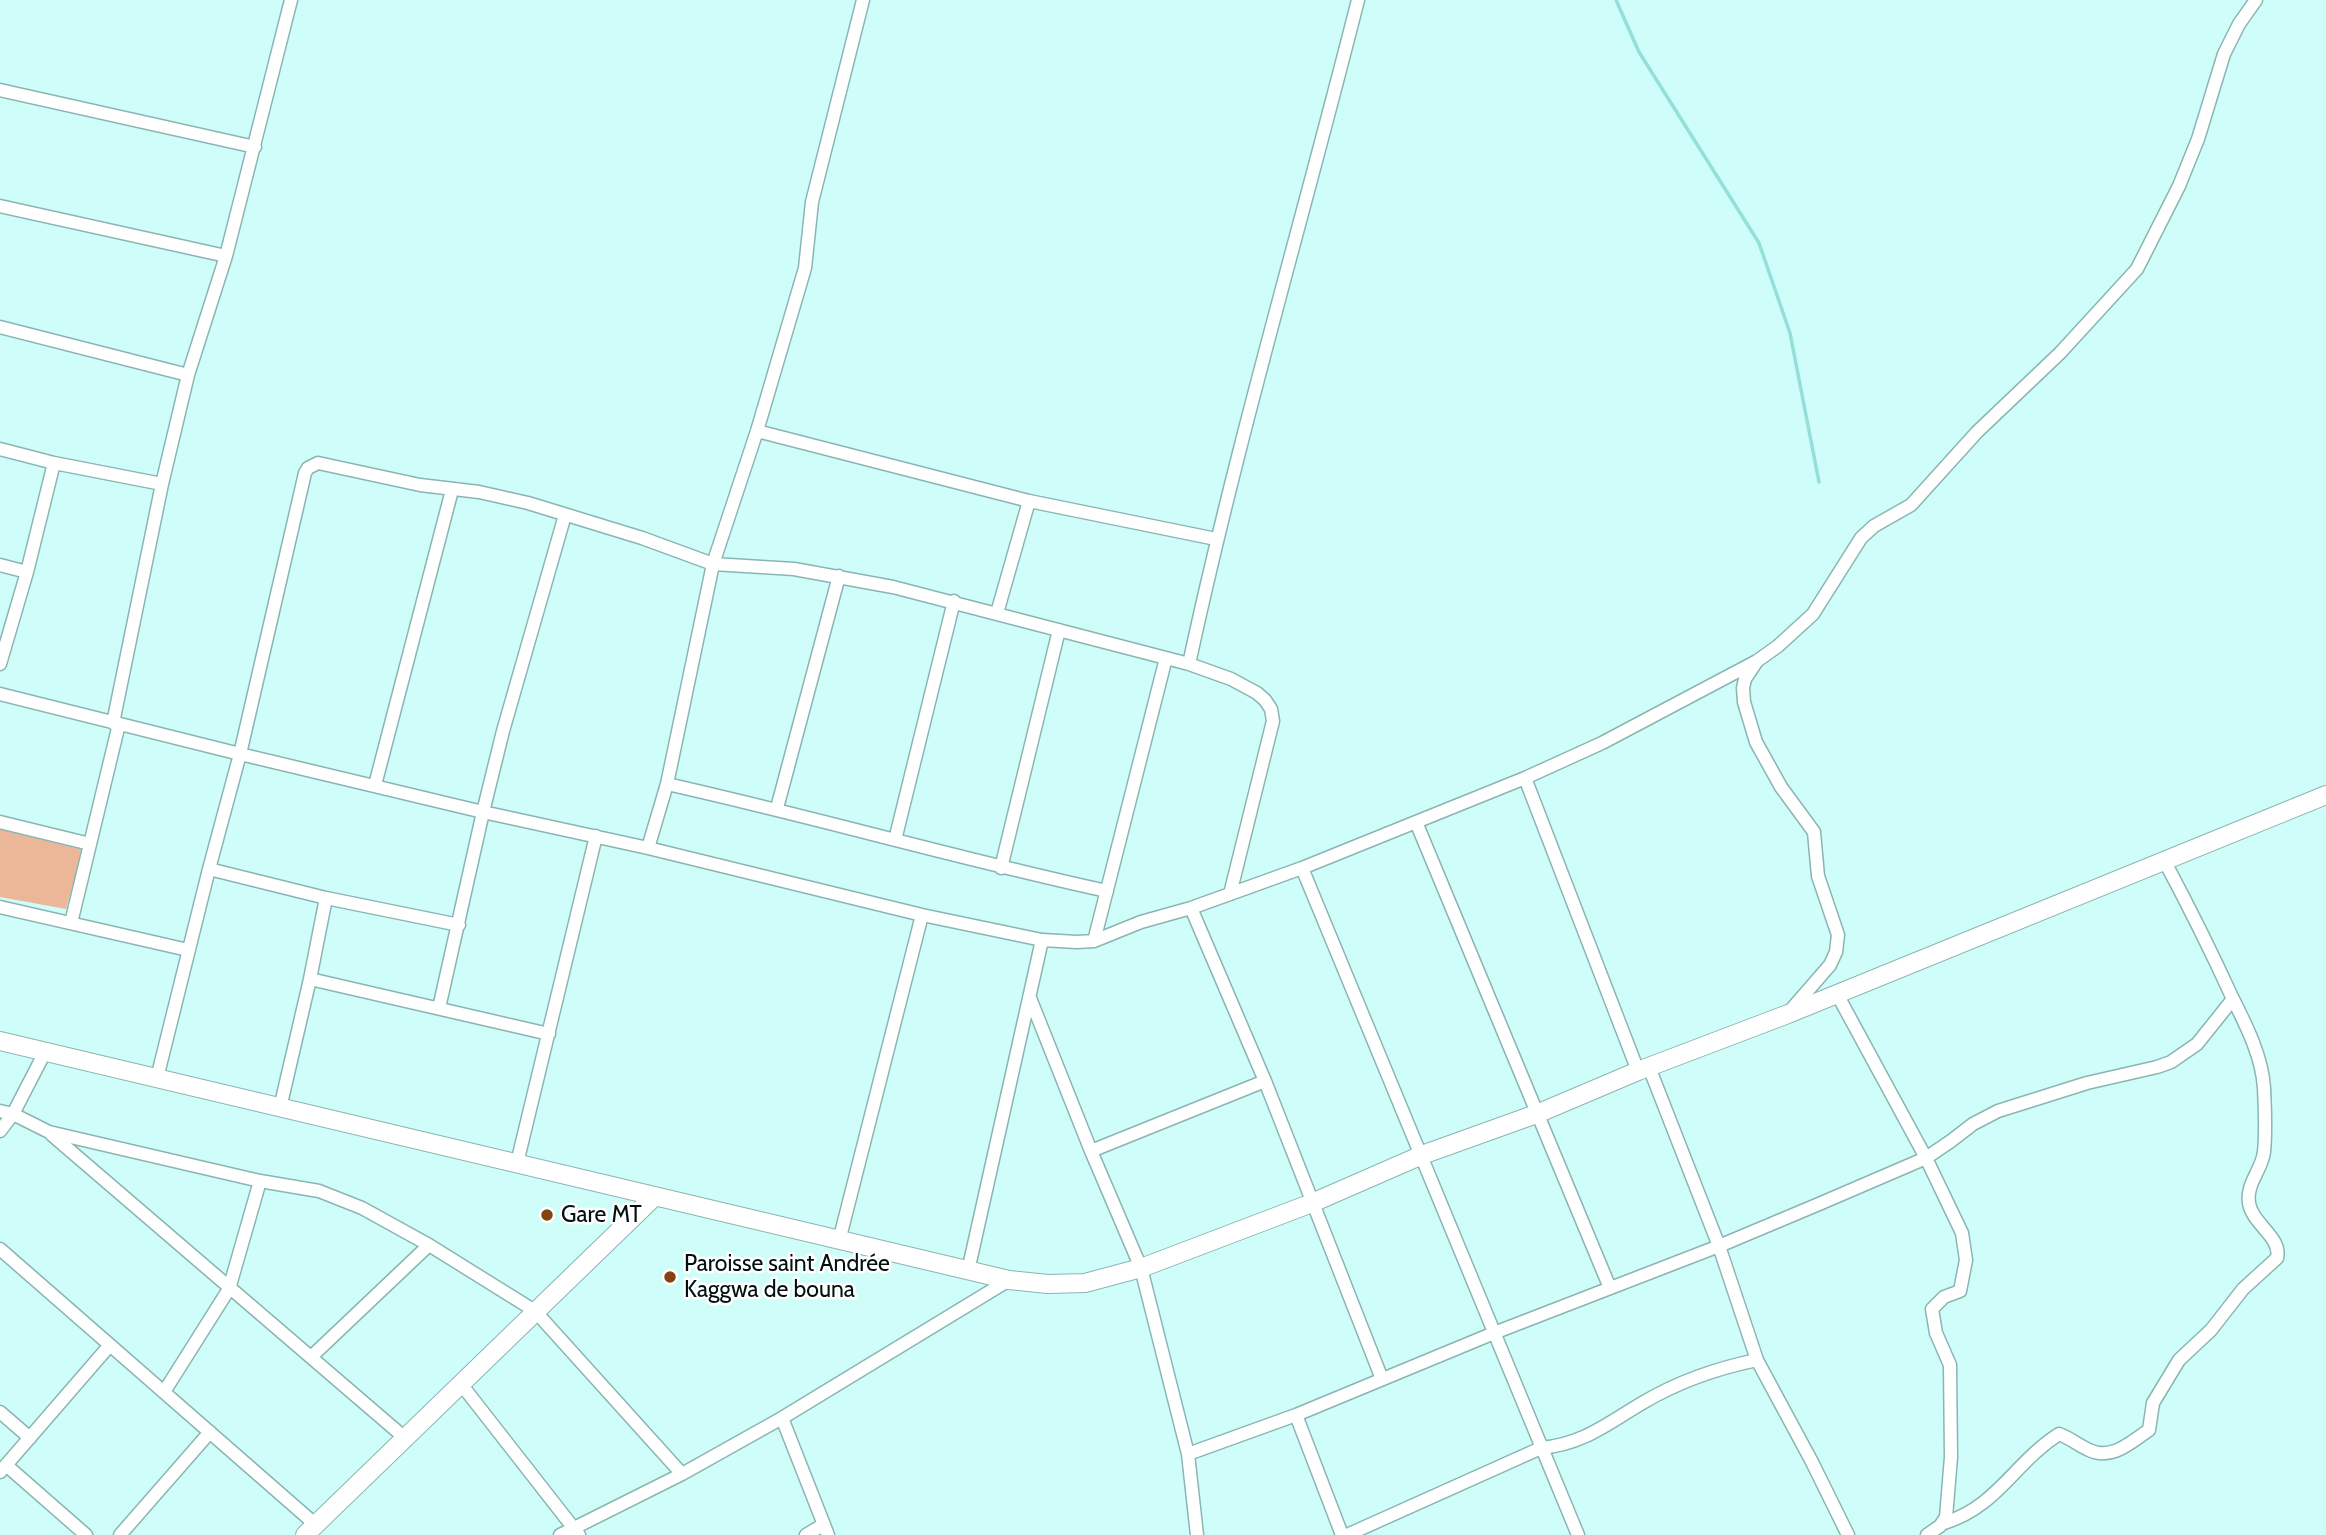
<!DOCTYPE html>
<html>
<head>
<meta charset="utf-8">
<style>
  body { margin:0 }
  canvas { display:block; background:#cffdf9 }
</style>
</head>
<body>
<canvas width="2326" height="1535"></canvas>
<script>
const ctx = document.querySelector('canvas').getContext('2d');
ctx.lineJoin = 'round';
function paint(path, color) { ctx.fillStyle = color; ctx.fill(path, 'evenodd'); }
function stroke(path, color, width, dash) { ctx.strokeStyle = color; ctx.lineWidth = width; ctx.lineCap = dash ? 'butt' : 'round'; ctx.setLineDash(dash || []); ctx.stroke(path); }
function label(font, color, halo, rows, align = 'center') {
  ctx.font = font + ' Cabin,sans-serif'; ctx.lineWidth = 5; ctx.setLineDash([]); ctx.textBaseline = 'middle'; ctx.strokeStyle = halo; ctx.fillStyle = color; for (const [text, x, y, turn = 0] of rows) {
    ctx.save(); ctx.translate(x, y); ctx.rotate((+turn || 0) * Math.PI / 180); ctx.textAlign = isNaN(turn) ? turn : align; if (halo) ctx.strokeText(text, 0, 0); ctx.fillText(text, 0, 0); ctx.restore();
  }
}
const forest = new Path2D(`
  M0,829l83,21 -17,59 -66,-12z`);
const stream = new Path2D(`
  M1616,0l23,52 120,191 31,90 29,149`);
const street = new Path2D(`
  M0,90l255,57
  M0,206l226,50
  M0,327l188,48
  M757,431l272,70 187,38
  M0,449l54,14 108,21
  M0,565l27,7
  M997,613l32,-112
  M0,664l27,-92 27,-109
  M1189,664c48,-223 113,-442 169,-664
  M0,694l240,60 243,58 165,36 274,67 120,25 35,2 17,-1 47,-19 50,-14 111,-40 223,-90 77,-35 155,-82
  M113,723l49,-239 26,-109 38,-119 65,-256
  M1525,778l113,293
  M667,784c148,33 292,75 440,107
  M375,785l77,-295
  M777,808l62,-232
  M0,822l90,22
  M1416,822l194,466
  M895,840l59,-239
  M648,848l19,-64 46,-220 44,-133 48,-163 7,-66 51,-202
  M1001,868l58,-238
  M1302,868l276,667
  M209,869l117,29 133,27
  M0,907l188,43
  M1191,908l74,173 117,298
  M71,923l48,-199
  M1094,941l72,-283
  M310,979l239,55
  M1837,994l89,164 36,75 4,27 -6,31 -16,6 -12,12 4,24 14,32 1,92 -5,60 -6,9 -13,9
  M1030,998l61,153 50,117 47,186 9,81
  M439,1008l44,-196 20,-81 62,-216
  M1790,1011l40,-46 6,-13 2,-17 -20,-59 -4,-44 -33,-45 -25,-45 -12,-40 -1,-14 2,-9 12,-18 21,-15 35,-32 48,-76 13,-12 37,-21 66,-73 83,-79 77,-84 42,-83 19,-47 26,-85 15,-30 17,-24
  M1649,1067l70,179 38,114 55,102 36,73
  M157,1078l52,-209 31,-115 65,-281 3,-5 10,-5 102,22 59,7 49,11 114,35 71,26 81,5 99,18 296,77 42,15 26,14 8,7 6,9 2,12 -43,173
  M280,1108l30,-129 16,-81
  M0,1111l13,3 36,18 211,49 59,10 43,17 67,37 106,66 147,163
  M0,1131l13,-17 32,-62
  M52,1135l353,303
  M1091,1151l174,-70
  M517,1163l79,-327
  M839,1241l83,-326
  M0,1249l316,276
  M968,1271l74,-331
  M311,1357l118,-112
  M461,1384l118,151
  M164,1392l65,-103 31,-108
  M0,1412l30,26
  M1296,1415l46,120
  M782,1418l46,117
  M1188,1454l108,-39 198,-82 225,-87 100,-42 107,-46 25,-17 22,-17 25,-13 89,-28 70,-16 14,-5 26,-18 36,-45
  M6,1465l80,70
  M0,1472l110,-127
  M1944,1523c53,-16 71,-61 115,-89 11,4 19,11 30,16 23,11 42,-8 60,-20l4,-27 26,-43 32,-30 32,-41 34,-31c5,-21 -25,-34 -28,-55 -3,-20 13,-33 15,-51 2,-20 1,-44 0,-64 -2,-32 -18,-63 -32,-91 -21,-46 -43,-90 -67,-135
  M120,1535l90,-103
  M560,1535l122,-61 100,-56 227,-138
  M806,1535l17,-10
  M1347,1535l194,-87c43,-4 67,-25 103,-46 34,-20 74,-34 113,-42`);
const secondary = new Path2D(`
  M0,1041l1009,239 39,4 37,-1 56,-15 171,-65 110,-48 117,-42 99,-42 150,-57 538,-219
  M305,1535l349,-338`);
const markers = [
  [547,1215,7,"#854311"],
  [670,1277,7,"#854311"]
];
const poiNames = [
  ["Gare MT",561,1215],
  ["Paroisse saint Andrée",684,1264],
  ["Kaggwa de bouna",684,1290]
];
paint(forest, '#ebb798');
stroke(stream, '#95dfda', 3.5);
stroke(street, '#8ab5b2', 15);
stroke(secondary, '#8ab5b2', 20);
stroke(street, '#fff', 12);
stroke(secondary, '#fff', 18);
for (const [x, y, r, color] of markers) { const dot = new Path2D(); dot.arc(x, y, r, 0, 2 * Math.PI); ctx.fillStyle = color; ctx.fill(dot); stroke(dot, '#fff', 2.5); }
label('23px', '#02100f', '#fff', poiNames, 'left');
</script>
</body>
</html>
